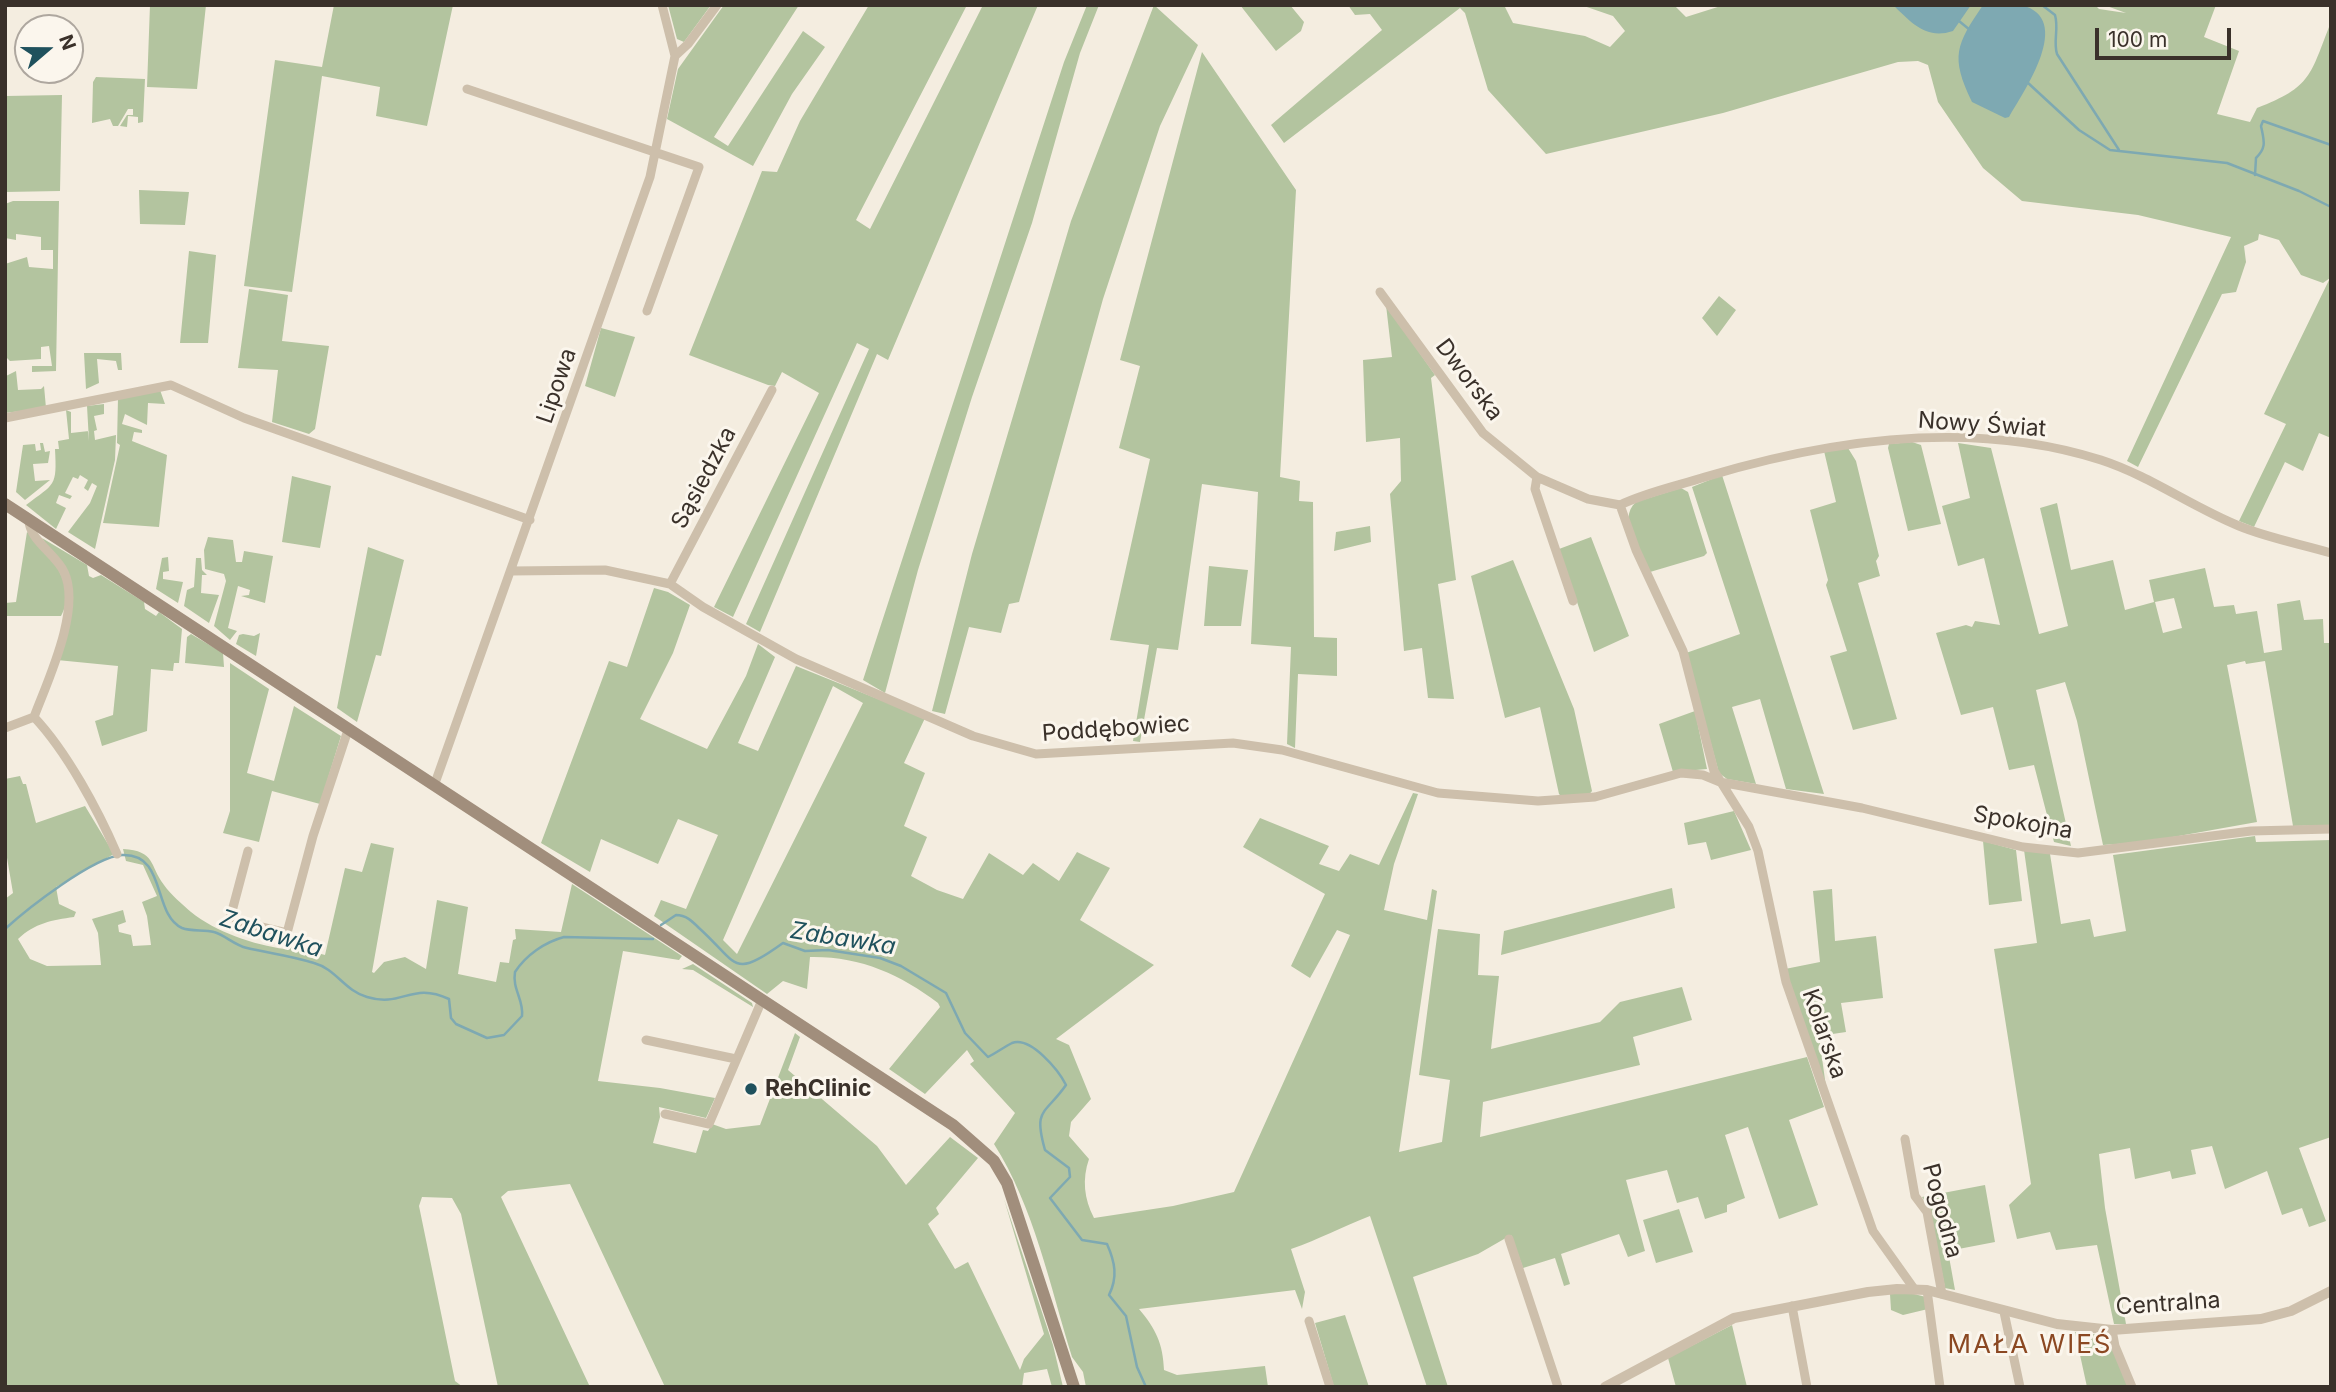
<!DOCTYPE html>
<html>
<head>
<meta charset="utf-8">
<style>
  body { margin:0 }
  #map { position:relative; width:2336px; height:1392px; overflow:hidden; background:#f4ede0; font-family:Inter,sans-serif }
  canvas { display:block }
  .frame { position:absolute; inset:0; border:7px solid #3a312a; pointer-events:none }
  .north { position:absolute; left:14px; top:14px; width:70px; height:70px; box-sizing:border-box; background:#fbf6ed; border:2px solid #aea79f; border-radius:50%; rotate:70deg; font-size:19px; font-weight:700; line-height:28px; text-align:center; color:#3a312a }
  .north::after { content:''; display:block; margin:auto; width:24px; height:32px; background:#1f515d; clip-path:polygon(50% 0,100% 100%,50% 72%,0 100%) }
  .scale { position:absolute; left:2095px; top:28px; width:136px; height:32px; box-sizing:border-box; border:4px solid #3a312a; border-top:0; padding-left:9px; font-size:21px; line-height:24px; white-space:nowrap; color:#3a312a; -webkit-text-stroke:5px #fbf6ed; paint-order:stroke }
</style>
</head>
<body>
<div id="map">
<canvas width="2336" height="1392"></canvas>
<div class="frame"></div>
<div class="north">N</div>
<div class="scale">100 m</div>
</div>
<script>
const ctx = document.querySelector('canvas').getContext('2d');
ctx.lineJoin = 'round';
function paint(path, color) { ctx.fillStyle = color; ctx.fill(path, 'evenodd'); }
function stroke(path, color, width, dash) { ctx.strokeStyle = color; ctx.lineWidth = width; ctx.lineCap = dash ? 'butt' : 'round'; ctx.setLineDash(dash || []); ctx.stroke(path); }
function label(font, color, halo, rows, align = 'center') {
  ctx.font = font + ' Inter,sans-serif'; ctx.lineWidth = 6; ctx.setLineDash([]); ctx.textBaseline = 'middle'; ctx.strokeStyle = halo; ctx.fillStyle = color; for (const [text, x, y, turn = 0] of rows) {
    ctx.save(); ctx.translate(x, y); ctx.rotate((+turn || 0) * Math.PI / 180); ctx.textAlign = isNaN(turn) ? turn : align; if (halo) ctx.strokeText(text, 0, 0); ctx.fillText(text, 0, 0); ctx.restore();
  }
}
const green = new Path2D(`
  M150,5h56l-9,84 -50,-2z
  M334,5h119l-26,121 -51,-10 4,-29 -58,-11 -30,216 -48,-6 31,-226 47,7z
  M668,5h43l-27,37 -7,-3z
  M724,5h75l-85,132 14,9 75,-115 22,16 -33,47 -39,72 -86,-47 11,-50z
  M869,5h98l-111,215 14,9 113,-224h55l-150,355 -11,-6 -117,278 -14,-8 123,-275 -12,-6 -124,274 -19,-10 105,-214 -37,-21 -7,14 -7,-1 -79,-30 73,-184 15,1 23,-51z
  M1087,5h12l-19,48 -48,170 -60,174 -54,173 -33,123 -22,-13 201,-618z
  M1154,5l44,40 -38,81 -57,173 -84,303 -10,2 -8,29 -32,-6 -24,87 -13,-3 40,-157 99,-333z
  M1240,5h50l14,17 -3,9 -25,20z
  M1348,5h156l9,18 72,13 25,11 15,-16 -12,-15 -32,-11h93l12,12 38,-12h371l4,4 27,4 -22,-8h112l-12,32 35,14 -22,63 33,8 7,-14c55,-21 53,-33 74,-86v416l-12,-5 -16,38 -18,-9 -31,65 -15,-6 47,-97 -22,-10 66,-136 -7,5 -22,-8 -22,-35 -20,-6 -1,6 -14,6 2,16 -10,30 -14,2 -84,173 -11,-6 104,-224 -93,-22 -116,-14 -39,-33 -45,-66 -10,-37 -10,-4 -20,1 -175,51 -177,41 -58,-64 -23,-77 -5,-5 -176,135 -13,-18 111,-95 -12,-16 -15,1z
  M1202,52l94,138 -16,287 20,4 -1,20 14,1 1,135 23,1v38l-39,-2 -3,74 -8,-4 4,-97 -40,-3 7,-152 -56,-8 -24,166 -21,-2 -17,94 -7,-1 16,-96 -39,-5 40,-181 -31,-11 21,-82 -20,-6z
  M96,77l49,2 -2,43 -5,1v-6l-10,-1 -1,11 -7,-1 7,-11h6v-6h-5l-10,17h-5l-3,-7 -18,4 1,-41z
  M62,95l-2,96 -55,1 1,-96z
  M139,190l50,2 -4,33 -45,-1z
  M13,201h46l-3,170 -24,1v-6h20l-3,-20 -8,1v12l-31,2 -5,-5v-92l22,-7 2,10 24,2v-19h-12v-13l-25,-3v6l-11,-2v-34z
  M189,251l27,4 -8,88h-28z
  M249,289l39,6 -6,46 47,5 -14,83 -6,5 -37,-12 6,-52 -40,-2z
  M1719,296l17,14 -19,26 -15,-18z
  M1386,305l49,70 -4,3 25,202 -18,4 16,115 -26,-1 -6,-50 -18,3 -14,-157 11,-13 -1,-43 -34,4 -3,-82 29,-3z
  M601,328l34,9 -20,60 -30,-11z
  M84,353h37l1,17h-4l-2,-9 -19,-2 2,24 -13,6z
  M16,371l2,19 23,-1 3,-3 2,22 -41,5 1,-37z
  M160,390l5,14 -17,-1 -1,22 -22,-11 -3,10 20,6v3l-8,-1 -2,9 35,14 -8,72 -56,-4 17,-78 -3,-2 1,-45z
  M104,404v10l-10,2 3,14 -3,1 1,9 21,-5 -1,25 -20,89 -27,-17 22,-29 7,-17 -5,-3 -4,8 -4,-3 4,-8 -8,-5 -2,4 -5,-2 -8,16 7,3 -2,3 -11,-4 -3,8 10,5 -10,21 -30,-24c29,-22 31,-18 29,-56h4l-1,-8 11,-2 -3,-29 5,2v21l18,-2v10l-2,-35z
  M1912,442l9,3 20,79 -33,7 -20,-83 1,-4z
  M40,443h3l2,9 5,-1 -2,12 -15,1 2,17 15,-1 -25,20 -9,-8 7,-47 12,-1 1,7 5,-1z
  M1958,443l33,5 48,186 29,-8 -28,-118 17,-5 14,67 42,-10 12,50 29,-8 -5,-22 56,-12 9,39 20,-2 2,9 21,-3 7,42 18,-3 -5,-46 23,-4 4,20 19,-1 1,24h7v182l-38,1 -28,-165 -19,3 -1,-3 -18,4 30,157 -112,20 -42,3 -26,-124 -12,-39 -29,8 35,156 -17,-4 -20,-77 -25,5 -16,-63 -32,8 -25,-82 30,-8 6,2 3,-6 25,4 -16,-67 -26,8 -16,-60 28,-8zM2174,598l8,30 -19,5 -8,-31z
  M1848,448l8,13 23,95 -3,5 4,15 -22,7 39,136 -44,11 -23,-74 17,-5 -21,-66 2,-5 -18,-70 26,-8 -12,-51z
  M1722,475l102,319 -38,-5 -26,-90 -28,8 24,77 -29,-5 -8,-6 -33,-120 54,-19 -48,-147z
  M292,476l39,10 -11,62 -38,-6z
  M1681,488l7,4 19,61 -3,3 -54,16c-8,-18 -34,-53 -14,-70z
  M1370,526l1,16 -37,9 2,-19z
  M27,532c23,17 51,57 34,84h-56v-13l11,-1z
  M208,537l25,3 3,22h6l2,-11 29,5 -8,47 -24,-7 8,-1 1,-5 -12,-4 -10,42 9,3 -7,9 -16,-14 12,-45 -2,-7 -19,-5 -1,-19z
  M1591,537l38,99 -35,16 -35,-103z
  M42,538l45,27 2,11 4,2 8,-3 43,27 1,7 11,7 3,-4 23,17 -3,34h-5l-1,8 -22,-2 -4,62 -45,15 -7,-25 18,-6 5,-49 -61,-6 13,-79z
  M368,547l36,13 -23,96 -5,-1 -19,67 -20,-14z
  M168,557l1,14 -6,1v7l20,3 -5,21 -22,-14 6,-31z
  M196,558h5l1,12 5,5h-5l-1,18 18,2 -10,28 -25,-17 3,-16 7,-3z
  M1513,560l61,149 18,82 -4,5 -25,2 -4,-4 -19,-87 -35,11 -34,-142z
  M1209,566l39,4 -7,56h-37z
  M654,588l14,4 22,13 -17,48 -33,66 67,30 39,-73 12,-32 17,13 -37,86 20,8 38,-85 129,52 -21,45 21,10 -21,53 23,11 -16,39 26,14 26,9 26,-46 34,22 10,-12 26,18 18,-29 33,16 -30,52 74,45 -98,74 13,6 22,54 -20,23 -2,14 20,23c-7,20 -5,40 5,59l79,-12 61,-14 116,-257 -13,-5 -27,48 -19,-12 34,-72 -82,-47 17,-29 69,28 -10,18 20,7 11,-17 29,11 34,-72 5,1 -24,70 -10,46 43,10 5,-31 5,2 -38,261 43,-10 8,-62 -31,-5 19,-146 42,5 -2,41 21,1 -8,73 109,-27 20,-20 62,-15 10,33 -59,17 7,28 -157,37 -3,35 327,-80 17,50 -35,13 29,85 -39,14 -31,-92 -23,8 20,63 -18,7v7l-22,7 -7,-22 -21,6 -10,-33 -41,10 19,71 -17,6 -9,-23 -58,20 9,30 -6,2 -9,-28 -32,10 -12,-33 -33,19 -65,23 35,110h-21l-57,-171c-29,11 -50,23 -79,33l14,43 -3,17 -7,-19 -156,19c17,20 24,35 25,61l13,5 88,-9 3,21h-182l-3,-15 -11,-15c-22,-71 -38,-150 -78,-213l21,-31 -45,-49 4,-3 -7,-11 -42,44 -36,-25 51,-62 -2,-4c-38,-29 -79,-47 -128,-46l-3,32 -24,-8 -16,13 -113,-78 7,-16 25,9 32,-74 -40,-16 -20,45 -57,-25 -11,33 -49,-29 68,-182 18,6zM833,686l30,17 -126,251 -14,-14z
  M191,634l32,19 1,14 -39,-4 2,-26z
  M243,634l11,2 6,-3 -4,23 -20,-12 3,-9z
  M230,663l39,26 -22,84 27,8 20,-75 47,30 -21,68 -48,-13 -13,51 -36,-9 7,-22z
  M1695,711l12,58 -34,3 -14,-48z
  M20,776l3,8h3l10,39 49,-17 29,48 -58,33 3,17 17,8 -2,5c-22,3 -39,6 -56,22l12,20 17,7 54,-1 -3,-32 -6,-14 31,-9 3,12 -8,3 1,7 12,3 2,11 18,-1 -4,-29 -5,-14 15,-6 -14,-31 -17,-4 -3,-12c33,2 26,16 41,36 7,10 18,19 27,27 25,20 63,33 94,37l2,-4 38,10 20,-87 17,4 9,-29 23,5 -22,124 2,1 10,-11 21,-5 21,12 11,-69 31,7 -10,67 38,8 4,-20 9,1 4,-23 3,-1 -1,-10 46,3 11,-48 110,72 -3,4 -56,-9 -25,130 62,7 55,10 -9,20 -47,-11 1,10 -7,26 43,10 7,-23 5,1 4,-7 14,5 34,-4 35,-92 5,4 -12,33 89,76 29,39 44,-48 28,21 -42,50 3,6 -11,10 27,45 13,-7 52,108 4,-11 20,-25 -40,-135 49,146 10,42h-11l-5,-18 -23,4 -2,14h-357l-95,-203 -62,7 -7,6 89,190h-92l-37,-173 -9,-16 -30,-1 -3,9 36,175 8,6h-458v-488l8,-6 -8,-47v-67z
  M1734,811l17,39 -40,10 -5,-18 -18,3 -4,-22z
  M2255,836l1,6 75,-2v297l-32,11 27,73 -17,6 -7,-19 -20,7 -15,-44 -42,18 -13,-43 -21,4 5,24 -24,5 -2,-8 -35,8 -5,-31 -31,6 6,54 21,116h-12l-17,-79 -41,5 -6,-18 -33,7 -8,-34 22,-21 -37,-235 43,-6 -13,-93 26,4 11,70 29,-5 4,18 32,-6 -13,-76z
  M1983,841l33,9 6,51 -33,4z
  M1672,888l3,20 -174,47 3,-24z
  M1832,889l3,52 41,-5 7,62 -42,5 5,29 -27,4 7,51 -41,-118 35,-7 -7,-71z
  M693,964l59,39 1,4 -60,-37 -11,-1z
  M1985,1185l10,57 -47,9 7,39 -10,-2 -15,-77 -8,-14z
  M1679,1209l14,43 -37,11 -13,-43z
  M1910,1293l16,4 2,12 -25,6 -12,-5 -1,-16z
  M1345,1315l24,72h-35l-19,-64z
  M1732,1325l15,62h-71l-8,-29z
  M2075,1332l36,4 19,51h-43z`);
const water = new Path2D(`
  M1893,5h78l-18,26c-27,9 -41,-8 -60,-26z
  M1983,5c12,0 27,-2 38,0 54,13 3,86 -12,112l-4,1 -33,-16c-22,-46 -16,-57 11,-97z`);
const stream = new Path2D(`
  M2042,5l13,10c4,14 -2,26 2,39l62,96
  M1959,21l11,9
  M2027,82l52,48 31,20 117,13 72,28 32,16
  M2255,175l1,-17c11,-11 8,-17 5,-32l2,-5 68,24
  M661,925l15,-10c10,0 16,6 23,13 40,36 32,52 84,15l22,8 23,-1 52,8 21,8 45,27 19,40 23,24c8,-4 16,-10 24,-14 19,-7 47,28 54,42 -21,30 -33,23 -21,65l24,18 1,9 -20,21 32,42 25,4c8,18 11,33 2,51l17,21 11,51 9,20
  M5,929c22,-20 88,-72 117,-74 45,-2 30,59 60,73 10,4 22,1 32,4 11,3 20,13 33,16 22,5 45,8 67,15 22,6 31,28 53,34 36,11 44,-16 82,2l2,19 5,6 31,14 17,-3 18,-19c2,-16 -10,-27 -7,-44 11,-17 30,-30 49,-35l89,2`);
const minor = new Path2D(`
  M675,56l13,-12 29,-39
  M467,89l232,78 -52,144
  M1380,292l103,141 54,44 51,22 32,6
  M5,418l166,-33 73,33 286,102
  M1537,477l-2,12 38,112
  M1620,505l16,45 47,101 31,120 35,56 9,24 28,131 87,249 42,59
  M1620,505c27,-13 57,-19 85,-28 126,-38 267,-58 396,-17 49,16 91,47 138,66 29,12 62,18 92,27
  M29,520c0,20 27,34 35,52 18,37 -17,110 -30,145
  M511,571l94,-1 65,14 33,23 93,52 177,77 63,18 197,-11 49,7 156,43 100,8 57,-4 86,-24 22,2 17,7 142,26 161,39 55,6 173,-22 80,-2
  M670,584l102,-194
  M5,728l29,-11c33,35 64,93 83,137
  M434,786l216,-609 25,-121 -13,-51
  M248,851l-17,64 9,7 47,11 26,-97 35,-106
  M646,1040l90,19
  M665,1114l44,10 53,-124
  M1905,1139l10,57 12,16 15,82
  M1509,1239l49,148
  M1927,1290l13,97
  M1792,1306l15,81
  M2004,1312l16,75
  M1309,1321l21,66
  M2112,1330l3,16 17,41`);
const tertiary = new Path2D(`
  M1605,1387l129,-69 134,-26 29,-3 30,1 130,34 55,6 149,-11 30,-8 40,-20`);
const secondary = new Path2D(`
  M5,504l948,621 41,36 13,22 67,204`);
const markers = [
  [751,1089,7,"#1f515d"]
];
const streetNames = [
  ["Dworska",1469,380,53],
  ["Lipowa",557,386,-71],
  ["Nowy Świat",1982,425,4],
  ["Sąsiedzka",704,478,-62],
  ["Poddębowiec",1116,729,-4],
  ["Spokojna",2023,823,10],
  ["Kolarska",1824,1034,71],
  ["Pogodna",1942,1211,75],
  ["Centralna",2168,1304,-4]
];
const poiNames = [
  ["RehClinic",765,1089]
];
const waterNames = [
  ["Zabawka",271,934,18],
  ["Zabawka",843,939,9]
];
const quarterNames = [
  ["MAŁA WIEŚ",2030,1345]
];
paint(green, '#b3c49f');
paint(water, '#7ea9b2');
stroke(stream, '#7ea9b2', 2.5);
stroke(minor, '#cdbfab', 9);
stroke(tertiary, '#cdbfab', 10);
stroke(secondary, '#a18e7c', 12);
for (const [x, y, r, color] of markers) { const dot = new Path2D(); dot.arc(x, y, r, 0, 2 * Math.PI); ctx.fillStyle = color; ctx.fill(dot); stroke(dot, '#fbf6ed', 2.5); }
label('23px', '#3a312a', '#fbf6ed', streetNames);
label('bold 23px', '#3a312a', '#fbf6ed', poiNames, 'left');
label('italic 24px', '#1f515d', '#fbf6ed', waterNames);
ctx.letterSpacing = '2px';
label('26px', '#8b4822', '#fbf6ed', quarterNames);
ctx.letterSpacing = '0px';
</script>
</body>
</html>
